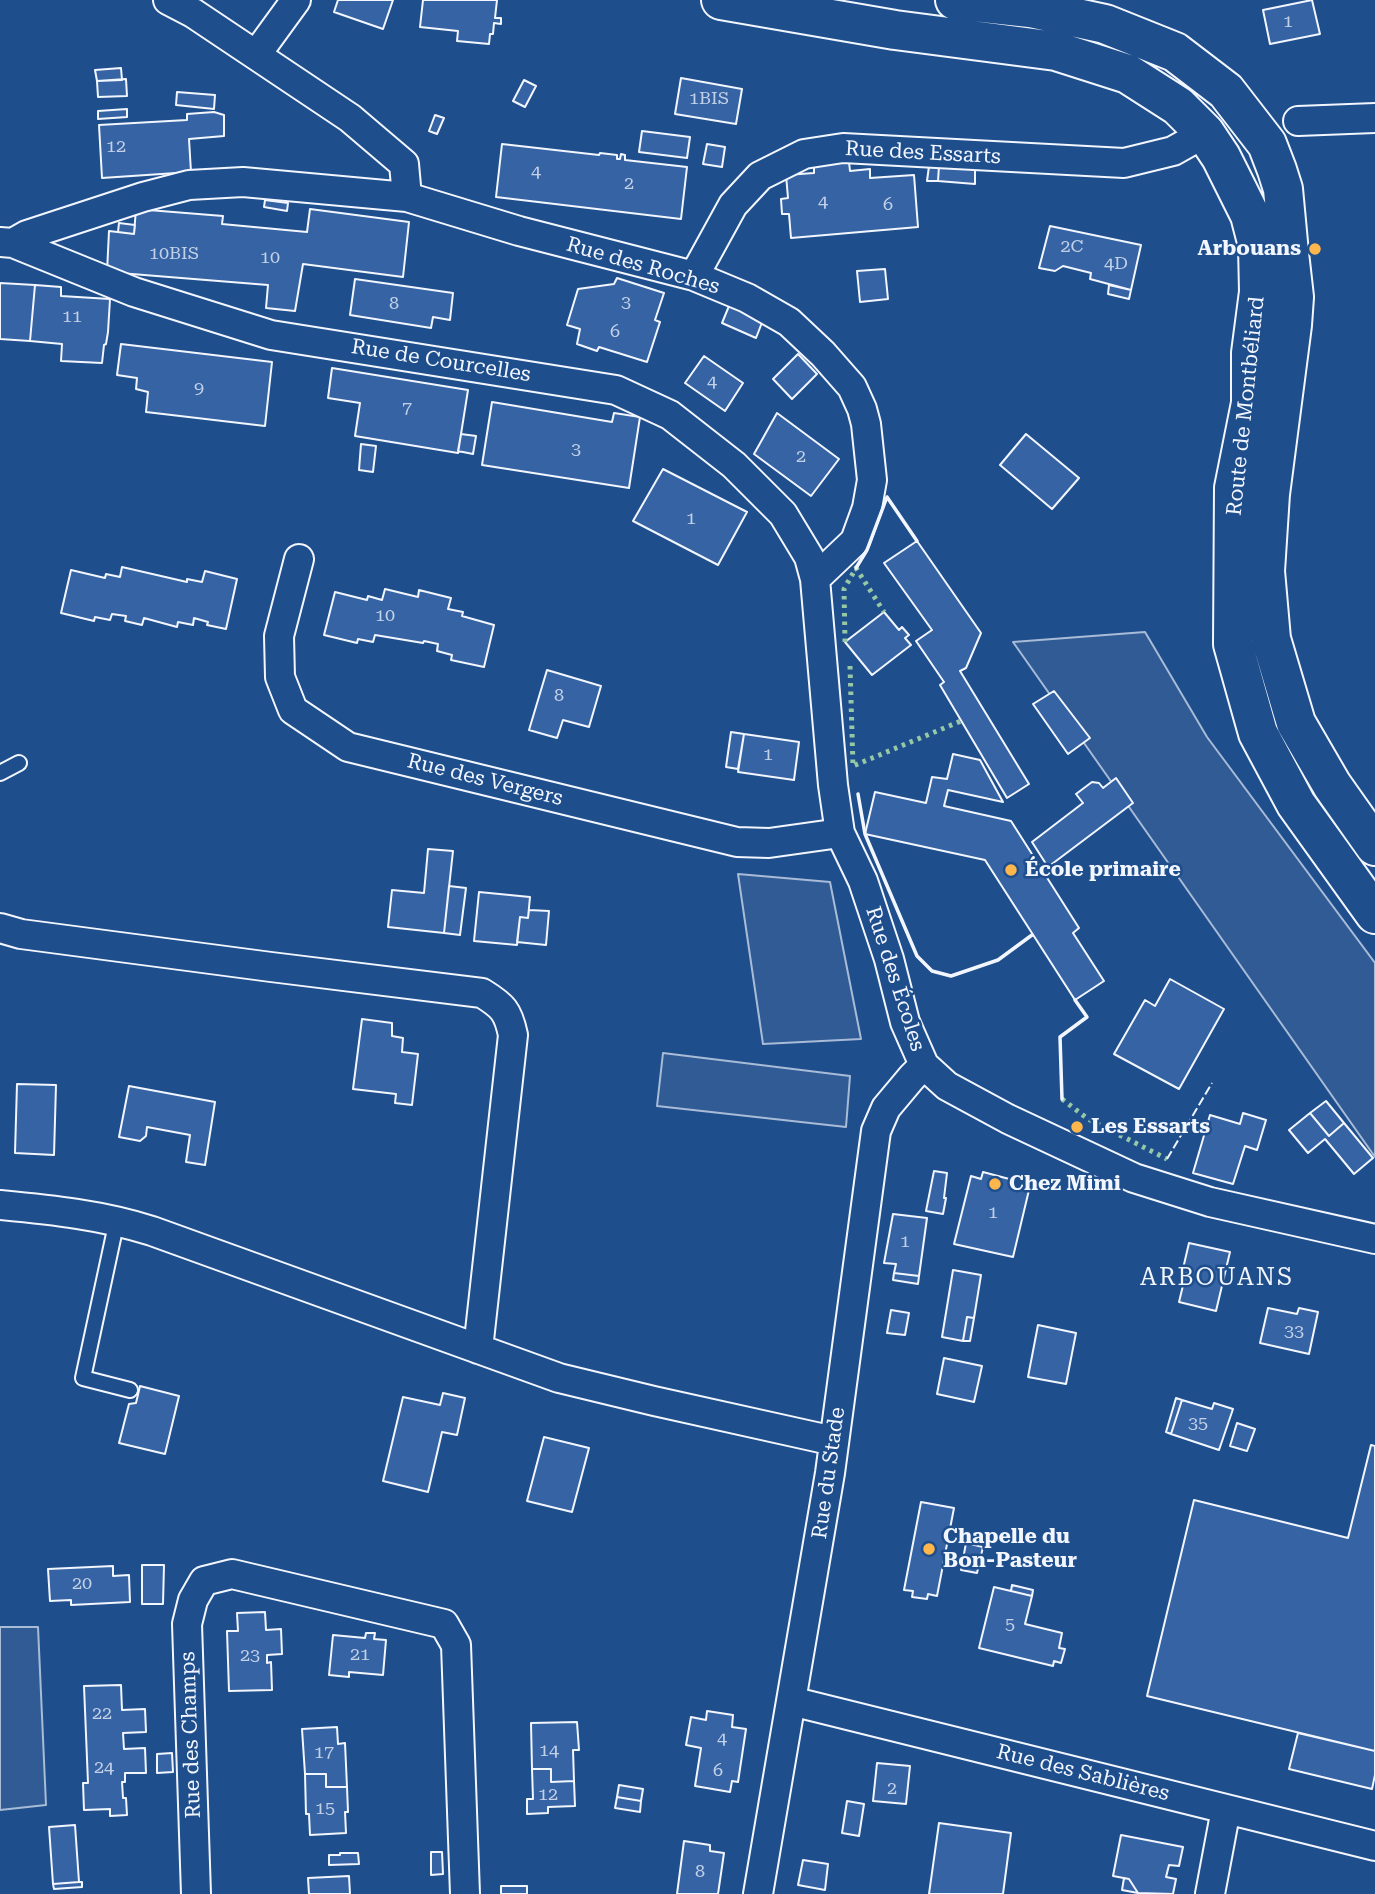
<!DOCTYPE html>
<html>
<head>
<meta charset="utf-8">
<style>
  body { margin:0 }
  canvas { display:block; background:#1f4e8c }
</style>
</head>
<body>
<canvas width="1375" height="1894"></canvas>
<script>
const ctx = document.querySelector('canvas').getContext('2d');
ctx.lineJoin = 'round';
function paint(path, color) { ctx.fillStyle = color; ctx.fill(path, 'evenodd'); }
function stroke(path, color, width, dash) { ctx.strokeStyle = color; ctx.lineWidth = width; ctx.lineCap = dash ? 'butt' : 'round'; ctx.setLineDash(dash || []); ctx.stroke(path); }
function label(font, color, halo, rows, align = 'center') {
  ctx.font = font + ' "Roboto Serif",serif'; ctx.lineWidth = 5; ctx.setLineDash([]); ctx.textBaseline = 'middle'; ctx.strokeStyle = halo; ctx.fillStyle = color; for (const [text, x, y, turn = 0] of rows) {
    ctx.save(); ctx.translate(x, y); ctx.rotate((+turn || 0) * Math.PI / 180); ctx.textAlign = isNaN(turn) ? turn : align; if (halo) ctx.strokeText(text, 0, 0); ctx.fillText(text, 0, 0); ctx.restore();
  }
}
const built = new Path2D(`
  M1145,632l62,105 168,226v194l-362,-515z
  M738,874l92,8 31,157 -98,5z
  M663,1053l187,23 -4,51 -189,-21z
  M0,1627h38l8,178 -46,5z`);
const building = new Path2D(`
  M338,0h55l-10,29 -49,-17z
  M423,0h74l-2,18h6v6l-7,-1 -1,11h-3l-1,10 -32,-3 1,-10 -38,-4z
  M1312,0l8,34 -50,10 -7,-34z
  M121,68l1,12 -25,1 -2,-11z
  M681,78l61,11 -6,35 -61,-10z
  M126,79l1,17 -29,1 -1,-16z
  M524,80l12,6 -11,21 -12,-6z
  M177,92l38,3 -1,14 -38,-4z
  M127,109v8l-29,2v-8z
  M214,112l10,3v21l-35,3 2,33 -89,6 -3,-53 88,-5v-6z
  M435,115l9,3 -7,16 -8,-3z
  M642,131l48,6 -3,21 -48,-6z
  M502,144l97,11 1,-2 17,2v4h3l1,-5 4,1v5l62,7 -6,52 -185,-22z
  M707,144l18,3 -3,20 -19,-3z
  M849,162l1,9 20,-2v9l44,-3 4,52 -127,11 -2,-24h-7l-1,-15 7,-1 -2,-23 28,-2v-8z
  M929,166h10l-1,15h-11z
  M939,166l36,2v16l-37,-3z
  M265,200l23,3 -1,8 -23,-4z
  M136,209l87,7 -1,8 85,8 3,-23 99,13 -6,55 -100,-13 -8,47 -29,-3 2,-23 -161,-13 2,-41 25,3z
  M119,223l16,2 -1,9 -16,-2z
  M1050,226l91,19 -10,45 -41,-11 1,-6 -28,-7 -8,5 -16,-3z
  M885,269l3,30 -28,3 -3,-31z
  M617,278l47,15 -9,27 5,2 -13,40 -48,-15 -2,4 -20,-7 3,-15 -13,-4 11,-36 36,-5z
  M355,279l98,14 -3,27 -17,-3 -2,11 -81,-13z
  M0,283l35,2 -5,56 -30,-2z
  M35,285l26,2v9l49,3 -2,33 -2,12 -2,1 -2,18 -41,-2 1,-17 -32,-3z
  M1109,285l22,5 -2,9 -21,-5z
  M729,306l34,14 -7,18 -34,-15z
  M121,344l151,18 -7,64 -119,-14 2,-20 -12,-3 1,-11 -20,-3z
  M798,354l19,20 -25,25 -19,-20z
  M704,356l39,27 -18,28 -40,-28z
  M332,368l136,22 -10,63 -103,-17 5,-33 -32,-5z
  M492,402l120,20 2,-9 26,4 -11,71 -147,-23z
  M777,413l62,46 -28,37 -57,-42z
  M461,434l15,2 -3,18 -15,-3z
  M1026,434l53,44 -27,31 -52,-44z
  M361,444l15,2 -3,26 -14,-2z
  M663,469l84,43 -29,53 -85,-44z
  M917,541l64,92 -15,35 -6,3 69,113 -22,14 -67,-113 4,-3 -28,-41 16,-11 -48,-67z
  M122,567l65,15v-3l15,3 3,-11 32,8 -11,50 -19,-4 1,-3 -14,-4 -1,7 -15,-3 -1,5 -33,-9 -2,7 -17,-4 1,-5 -14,-2 -2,6 -15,-3 -1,4 -33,-8 10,-43 34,8 1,-4 14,3z
  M385,589l33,8 1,-7 32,8 -3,11 15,3 -1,4 32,9 -10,42 -33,-7 1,-5 -15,-4 1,-7 -14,-3 -1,2 -48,-8 -2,7 -15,-3 -1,4 -33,-8 11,-43 32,8 1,-4 14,4z
  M884,612l15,18 3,-3 7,8 -4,3 6,7 -39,30 -27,-33z
  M547,670l54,16 -12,41 -26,-7 -6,18 -28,-8z
  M1054,691l36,47 -22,16 -35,-50z
  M731,732l13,2 -6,35 -12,-2z
  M744,734l55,8 -5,38 -56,-8z
  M953,754l27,6 23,42 -55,-12 -4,16 67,15 68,107 -6,5 31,48 -29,19 -90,-140 -120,-26 10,-42 51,11 6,-26 15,2z
  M1116,778l17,25 -85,64 -16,-25 51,-39 -7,-9 16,-12 7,1 4,5z
  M428,849l25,2 -9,82 -56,-6 4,-37 32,3z
  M449,886l17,2 -6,47 -16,-2z
  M479,892l51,5 -2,21 -8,-1 -3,28 -43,-4z
  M529,910l20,1 -3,34 -29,-3 3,-25 8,1z
  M1170,979l54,30 -45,80 -65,-35 31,-54 10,6z
  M362,1019l30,4v13l11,2 -1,14 16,2 -6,51 -17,-2 1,-9 -43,-5z
  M17,1084l39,1 -2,70 -39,-2z
  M129,1086l86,16 -10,63 -19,-3 4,-27 -43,-8 -1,9 -6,5 -21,-4z
  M1326,1101l18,22 -15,13 -19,-23z
  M1243,1113l23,7 -9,30 -12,-4 -12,38 -40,-11 17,-58 30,9z
  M1310,1113l19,23 15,-13 29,35 -19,16 -29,-35 -17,14 -19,-23z
  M934,1171l13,2 -3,25h2l-3,16 -17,-3z
  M983,1172l30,8 -1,6 17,4 -16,67 -59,-13 17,-68 10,3z
  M893,1214l34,4 -8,58 -25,-3 2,-9 -12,-1z
  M1189,1243l41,9 -14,59 -37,-9 7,-29h-4z
  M953,1270l28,5 -7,43 -7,-1 -4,24 -21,-4z
  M894,1273l25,3 -1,8 -25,-4z
  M1268,1308l29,6 2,-6 19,4 -9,42 -49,-11z
  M891,1310l18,3 -4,22 -18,-2z
  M967,1317l7,1 -4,23h-7z
  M1038,1325l38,8 -10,51 -38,-7z
  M944,1358l38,8 -8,36 -37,-8z
  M140,1386l39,10 -14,58 -46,-11 10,-39 7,-1z
  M443,1393l22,5 -8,37 -15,-3 -14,60 -45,-11 20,-84 37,8z
  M1176,1398l6,2 -11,34 -5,-2z
  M1182,1400l30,9 2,-6 19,6 -14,41 -48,-16z
  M1237,1423l18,6 -8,22 -17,-5z
  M544,1437l45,11 -17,64 -45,-11z
  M1371,1445l4,1v305l-228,-55 47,-196 154,38z
  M921,1502l33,6 -17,88 -9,-2 -1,5 -15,-2 1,-6 -9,-1z
  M966,1543l17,4 -6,26 -16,-3z
  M142,1565h22l-1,39h-21z
  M113,1566v10l16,-1 1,27 -59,3v-5l-21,1 -2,-32z
  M1012,1585l21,5 -1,6 -21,-5z
  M994,1587l38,9 -7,28 37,9 -3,15 6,1 -4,14 -7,-2 -1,5 -74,-18z
  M265,1612l1,18 15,-1 1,25 -15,1v8l4,-1 1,28 -43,1 -2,-60h11l-1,-18z
  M366,1633h9l-1,6 12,1 -3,35 -34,-3v5l-20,-2 4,-40 32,3z
  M121,1685l1,25 23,-1 1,23 -23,1 1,16 21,-1 1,25h-21v9h-3l1,16h3l1,17 -17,1v-7l-26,1 -1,-27h5l-4,-97z
  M707,1711l26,4 -1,12 14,2 -8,53 -6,-1 -2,11 -35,-6 6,-38 -15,-3 5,-28 15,3z
  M577,1722l2,28h-6l1,31 -23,1v-13h-19l-1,-46z
  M337,1727l1,17 7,-1 2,44h-21v-13h-21l-3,-45z
  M1298,1733l77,18v24l-3,14 -83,-20z
  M172,1753l1,19 -16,1v-19z
  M877,1763l33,3 -4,38 -33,-3z
  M532,1769h19v13l23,-1 1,25 -27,1v6l-21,1v-15h6z
  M305,1774h21v13h21l1,25h-3l1,21 -36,2 -1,-21h-3z
  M619,1785l24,4 -2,12 -24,-4z
  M617,1797l24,4 -1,11 -25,-4z
  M847,1801l17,3 -5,32 -17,-3z
  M939,1823l72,10 -8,61h-74z
  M75,1825l4,57 -26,2 -4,-57z
  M1121,1835l62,12 -4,19 -10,-1 -3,12 10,2 -3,15 -35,-1 -9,-14 -16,-3z
  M684,1841l26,4v6l14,2 -6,41h-41z
  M431,1852h11l1,22 -12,1z
  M340,1853h18l1,11 -30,1v-10h11z
  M803,1860l25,4 -3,26 -27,-5z
  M349,1876l1,18h-41l-1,-16z
  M1124,1878l5,1 9,14 -16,-3z
  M79,1882h3v5l-28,2 -1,-5z
  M501,1886h26v8h-26z`);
const lane = new Path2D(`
  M0,773l19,-10
  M117,1220l-34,158 47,12`);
const street = new Path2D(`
  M256,55l40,-55
  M1298,121l77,-3
  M407,197l112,34 175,45 53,22 42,24 34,32 29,33 10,22 4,15 6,56 -5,28 -12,33 -40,38
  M0,242l13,1 121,49 137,43 345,55 54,25 64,50 49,49 26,43 6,22 18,206 7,48 23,48 26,78 16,63 19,43 23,21 61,33 126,59 76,24 165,37
  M13,243l14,-8 116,-38 46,-12 54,-3 164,15 -3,-33 -54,-46 -157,-105 -25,-13
  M694,276l39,-71 27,-29 44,-22 39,-6 281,15 49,-12 32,-18
  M299,559l-20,77 1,41 13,33 55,37 389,95 32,1 71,-10
  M0,928l21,6 250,33 211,26c21,13 26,18 31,42l-35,314
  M0,1205c52,5 102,10 152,26l407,147 95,23 180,40
  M791,1701l584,145
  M196,1894l-9,-270 6,-24 11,-19 28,-7 212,50 12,21 9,249
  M758,1894l72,-421 46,-342 10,-23 26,-31 12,-12
  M1210,1894l16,-85`);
const primary = new Path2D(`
  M721,0l174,30 161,21 72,23 50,32 27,27 16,24 29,58 8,31 1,46 -8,61v50l-17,85 -1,156 25,89 38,71 79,110
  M955,0l75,8 75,16 70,28 51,39 41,53 10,26 6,19 6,64 5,44 -2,28 -22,169 -5,77 6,68 25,84 36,62 43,61`);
const hedge = new Path2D(`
  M845,642l-1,-53 12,-21 28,44
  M850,666l3,100 108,-45
  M1062,1099l26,20 79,40`);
const fence = new Path2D(`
  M1167,1159l45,-76`);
const wall = new Path2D(`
  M856,568l11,-18 20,-53 30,44
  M858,794l7,40 52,122 15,15 19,5 47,-16 34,-25
  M1062,1099l-2,-62 27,-20 -12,-17`);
const markers = [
  [1315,249,7,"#ffb74d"],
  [1011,870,7,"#ffb74d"],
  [1077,1127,7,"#ffb74d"],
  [995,1184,7,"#ffb74d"],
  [929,1549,7,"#ffb74d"]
];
const numberNames = [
  ["1",1288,22],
  ["1BIS",709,99],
  ["12",116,147],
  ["4",536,172],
  ["2",629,184],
  ["4",823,202],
  ["6",888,205],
  ["2C",1072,247],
  ["10BIS",174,254],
  ["10",270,258],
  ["4D",1116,264],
  ["3",626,303],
  ["8",394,304],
  ["11",72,317],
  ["6",615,332],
  ["4",712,382],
  ["9",199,389],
  ["7",407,409],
  ["3",576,450],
  ["2",801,457],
  ["1",691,519],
  ["10",385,616],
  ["8",559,696],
  ["1",768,755],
  ["1",993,1213],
  ["1",905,1242],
  ["33",1294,1332],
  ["35",1198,1424],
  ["20",82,1584],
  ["5",1010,1625],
  ["21",360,1655],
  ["23",250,1656],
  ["22",102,1714],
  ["4",722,1739],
  ["14",549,1751],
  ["17",324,1753],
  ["24",104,1768],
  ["6",718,1771],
  ["2",892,1789],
  ["12",548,1795],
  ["15",325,1809],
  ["8",700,1872]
];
const streetNames = [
  ["Rue des Essarts",923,153,3],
  ["Rue des Roches",643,266,16],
  ["Rue de Courcelles",441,361,9],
  ["Route de Montbéliard",1246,406,-84],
  ["Rue des Vergers",485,780,14],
  ["Rue des Écoles",895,979,72],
  ["Rue du Stade",829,1473,-82],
  ["Rue des Champs",191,1735,-92],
  ["Rue des Sablières",1083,1773,14]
];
const poiNames = [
  ["Arbouans",1301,249,"right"],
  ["École primaire",1025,870],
  ["Les Essarts",1091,1127],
  ["Chez Mimi",1009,1184],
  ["Chapelle du",943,1537],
  ["Bon-Pasteur",943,1561]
];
const quarterNames = [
  ["ARBOUANS",1217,1278]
];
paint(built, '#305b95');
stroke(built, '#a8bbd7', 2);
paint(building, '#3563a3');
stroke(building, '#f2f6ff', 2);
stroke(lane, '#f2f6ff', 18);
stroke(street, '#f2f6ff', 32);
stroke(primary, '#f2f6ff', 42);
stroke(lane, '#1f4e8c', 14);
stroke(street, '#1f4e8c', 28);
stroke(primary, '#1f4e8c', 38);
stroke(hedge, '#97c8a6', 5, [3.5, 5]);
stroke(fence, '#f2f6ff', 2, [9, 3.5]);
stroke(wall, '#f2f6ff', 3.5);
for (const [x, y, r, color] of markers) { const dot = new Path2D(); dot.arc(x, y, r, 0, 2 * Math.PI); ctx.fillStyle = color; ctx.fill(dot); stroke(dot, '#1f4e8c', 2.5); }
label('18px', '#c3d1e8', null, numberNames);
label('21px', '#f2f6ff', '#1f4e8c', streetNames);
label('bold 21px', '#f2f6ff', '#1f4e8c', poiNames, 'left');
ctx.letterSpacing = '2px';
label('24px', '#f2f6ff', '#1f4e8c', quarterNames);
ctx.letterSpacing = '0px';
</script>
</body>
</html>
